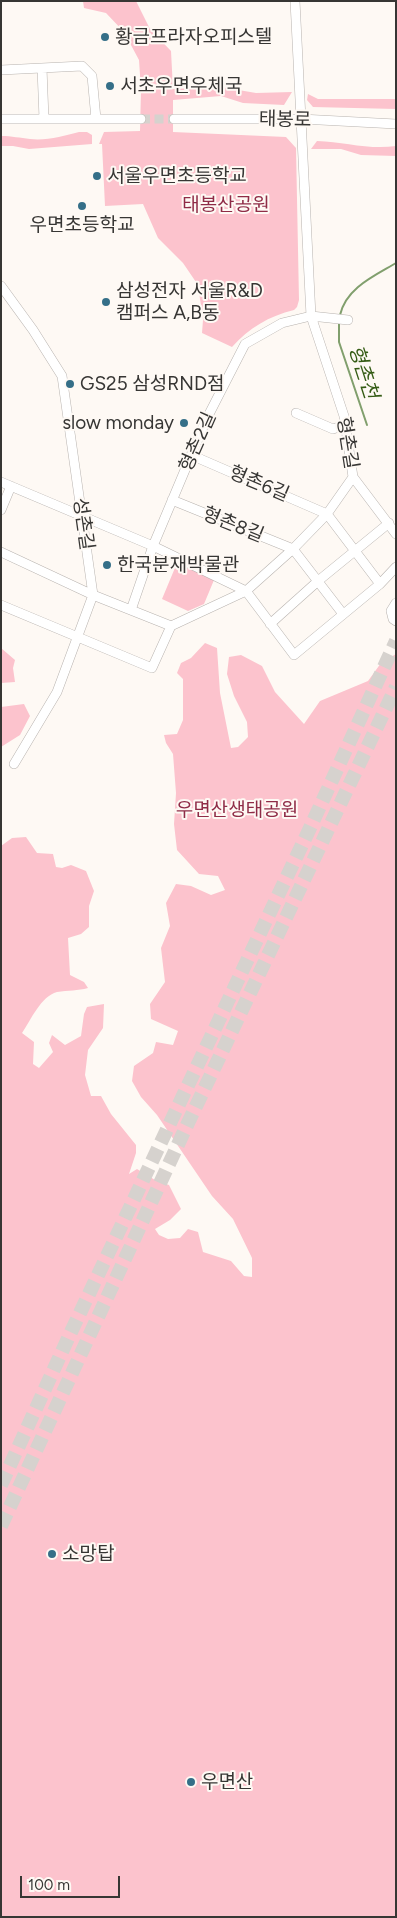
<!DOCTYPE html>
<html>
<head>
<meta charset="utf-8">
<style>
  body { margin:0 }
  #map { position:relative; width:397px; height:1918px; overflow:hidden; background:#fef9f4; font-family:Figtree,sans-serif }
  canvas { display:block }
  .frame { position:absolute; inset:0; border:2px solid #373634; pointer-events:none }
  .scale { position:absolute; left:20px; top:1876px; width:100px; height:22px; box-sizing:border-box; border:2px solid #373634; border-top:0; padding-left:6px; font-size:15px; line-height:18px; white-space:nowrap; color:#373634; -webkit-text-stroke:4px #fef9f4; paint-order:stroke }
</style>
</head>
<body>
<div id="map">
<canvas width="397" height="1918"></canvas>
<div class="frame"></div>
<div class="scale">100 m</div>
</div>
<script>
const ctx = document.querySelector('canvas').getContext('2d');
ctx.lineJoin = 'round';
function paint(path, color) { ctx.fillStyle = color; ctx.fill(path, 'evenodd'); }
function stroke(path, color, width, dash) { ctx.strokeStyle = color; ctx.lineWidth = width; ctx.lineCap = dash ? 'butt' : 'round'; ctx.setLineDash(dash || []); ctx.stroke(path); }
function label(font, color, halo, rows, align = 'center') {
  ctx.font = font + ' Figtree,"Noto Sans KR",sans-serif'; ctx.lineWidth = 4; ctx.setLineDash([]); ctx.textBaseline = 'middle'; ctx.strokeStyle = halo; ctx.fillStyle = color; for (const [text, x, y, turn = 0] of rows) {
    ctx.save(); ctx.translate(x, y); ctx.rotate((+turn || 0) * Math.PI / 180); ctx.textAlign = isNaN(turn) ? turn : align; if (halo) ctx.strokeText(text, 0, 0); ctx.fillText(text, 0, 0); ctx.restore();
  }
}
const green = new Path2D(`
  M83,1h53l14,28 21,22 2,38 48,-2 35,6 36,-1 -8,13 -41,-2 -22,-7 -48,4v32l113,5 10,11 3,152 -2,7 -3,3c-25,6 -45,18 -62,37l-30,-14 1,-13 -5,-35 -15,-22 -25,-25 -15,-34 -38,2 -3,-62h-3l5,-12 36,-1 1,-41 -2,-30 -15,-28 -18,-19 -22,-5z
  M308,94l10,5h78v10l-83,-2 -6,-7z
  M79,132h8l5,3v9l-63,5 -16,-3h-12v-10c11,0 19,2 29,3 16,2 34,-3 49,-7z
  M317,141c27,1 53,9 79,5v10l-35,-1 -20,-6h-30z
  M177,563l37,17 -10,24 -16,7 -26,-12z
  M205,643l12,5 3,45 11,55 7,-1 10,-10 -1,-15 -13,-26 -7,-22 2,-17 12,-2 21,11 13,26 29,32 16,-23 48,-20 13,-18 15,-9v1263h-395v-1071l11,-8 14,-1 11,16 16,1 3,13 6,1 9,-3 15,6 8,20 -5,15v21l-8,7 -13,4 2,37 14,7 4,6c-10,3 -20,2 -31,4 -16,4 -26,28 -35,41l12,9 -1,22 6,4 14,-16 -4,-9 3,-8 13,10 16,-9 3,-22 3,-7 17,-3 -1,24 -15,22 -3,25 6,21h10l10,18 25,31v8l-7,21 8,-5 18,11 14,5 12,24 -11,11 -15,9 4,6 9,4 12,-1 8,-9 10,3 5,20 28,9 13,15 8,1v-19l-19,-39 -21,-23 -55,-81 -16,-18 -9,-16 2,-15 19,-13 3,-11 17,3 5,-14 -27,-12 -1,-15 15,-22 -4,-34 9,-22 -4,-23 10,-19 15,2 20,9 14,-5 -7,-14 -19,-2 -22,-24 -3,-26 2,-31 -3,-39 -7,-11 -2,-8 13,-1 6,-14v-41l-6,-6 4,-10 10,-5z
  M1,648l14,12 -2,8 2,14 -14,1z
  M24,704l6,12 -10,19 -19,12v-40z`);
const stream = new Path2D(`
  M340,315c6,-27 34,-39 56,-52
  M339,322v20l28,83`);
const minorTunnel = new Path2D(`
  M141,119h33`);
const highwayTunnel = new Path2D(`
  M1,1485l69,-151 240,-506 86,-187
  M1,1526l187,-403 208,-436`);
const minor = new Path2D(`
  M42,68l2,51
  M1,70l81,-4 10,10 4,43
  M1,119h140
  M174,119h127l95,5
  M1,286l32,44 29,46 31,219 -36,97 -43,72
  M296,413l37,16 12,-4
  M353,477l43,57
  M1,482l152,64 93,45 48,64 86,-71 -53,-70 -136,-59
  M172,500l121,49 50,65
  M1,510l10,-24
  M1,552l92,43 78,31 75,-35 47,-42 34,-35 26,-37 -9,-61 -33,-100 -16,-315
  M380,584l16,-17
  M396,603l-5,8 2,8 3,2
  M1,605l151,63 19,-42
  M131,610l22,-64 53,-126 39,-76 37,-21 29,-7 37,4
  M270,624l48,-43 71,-58`);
const markers = [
  [105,37,5,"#356f88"],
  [110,86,5,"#356f88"],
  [97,176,5,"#356f88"],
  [82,206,5,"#356f88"],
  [106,302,5,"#356f88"],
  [70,384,5,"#356f88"],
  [184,423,5,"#356f88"],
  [107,565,5,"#356f88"],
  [52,1554,5,"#356f88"],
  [191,1782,5,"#356f88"]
];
const poiNames = [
  ["황금프라자오피스텔",115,37],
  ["서초우면우체국",120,86],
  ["서울우면초등학교",107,176],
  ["우면초등학교",82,225,"center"],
  ["삼성전자 서울R&D",116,291],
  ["캠퍼스 A,B동",116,313],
  ["GS25 삼성RND점",80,384],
  ["slow monday",174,423,"right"],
  ["한국분재박물관",117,565],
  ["소망탑",62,1554],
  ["우면산",201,1782]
];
const streetNames = [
  ["태봉로",285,120,1],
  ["형촌2길",198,442,-66],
  ["형촌길",347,443,81],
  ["형촌6길",259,484,23],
  ["성촌길",83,524,82],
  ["형촌8길",233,525,22]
];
const parkNames = [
  ["태봉산공원",226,205],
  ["우면산생태공원",237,810]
];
const waterNames = [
  ["형촌천",363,372,72]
];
paint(green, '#fcc3cd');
stroke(stream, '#819f6d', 2);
stroke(minorTunnel, '#d6d2ce', 9, [9, 4.5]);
stroke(highwayTunnel, '#d6d2ce', 14, [14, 7]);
stroke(minor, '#b8b3af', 10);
stroke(minor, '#fff', 9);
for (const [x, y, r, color] of markers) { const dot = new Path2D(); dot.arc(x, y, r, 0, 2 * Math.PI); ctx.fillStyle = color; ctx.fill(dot); stroke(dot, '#fef9f4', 2); }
label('19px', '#373634', '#fef9f4', poiNames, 'left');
label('19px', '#373634', '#fef9f4', streetNames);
label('19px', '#8f2c47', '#fef9f4', parkNames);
label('italic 20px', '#355c15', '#fef9f4', waterNames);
</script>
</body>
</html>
